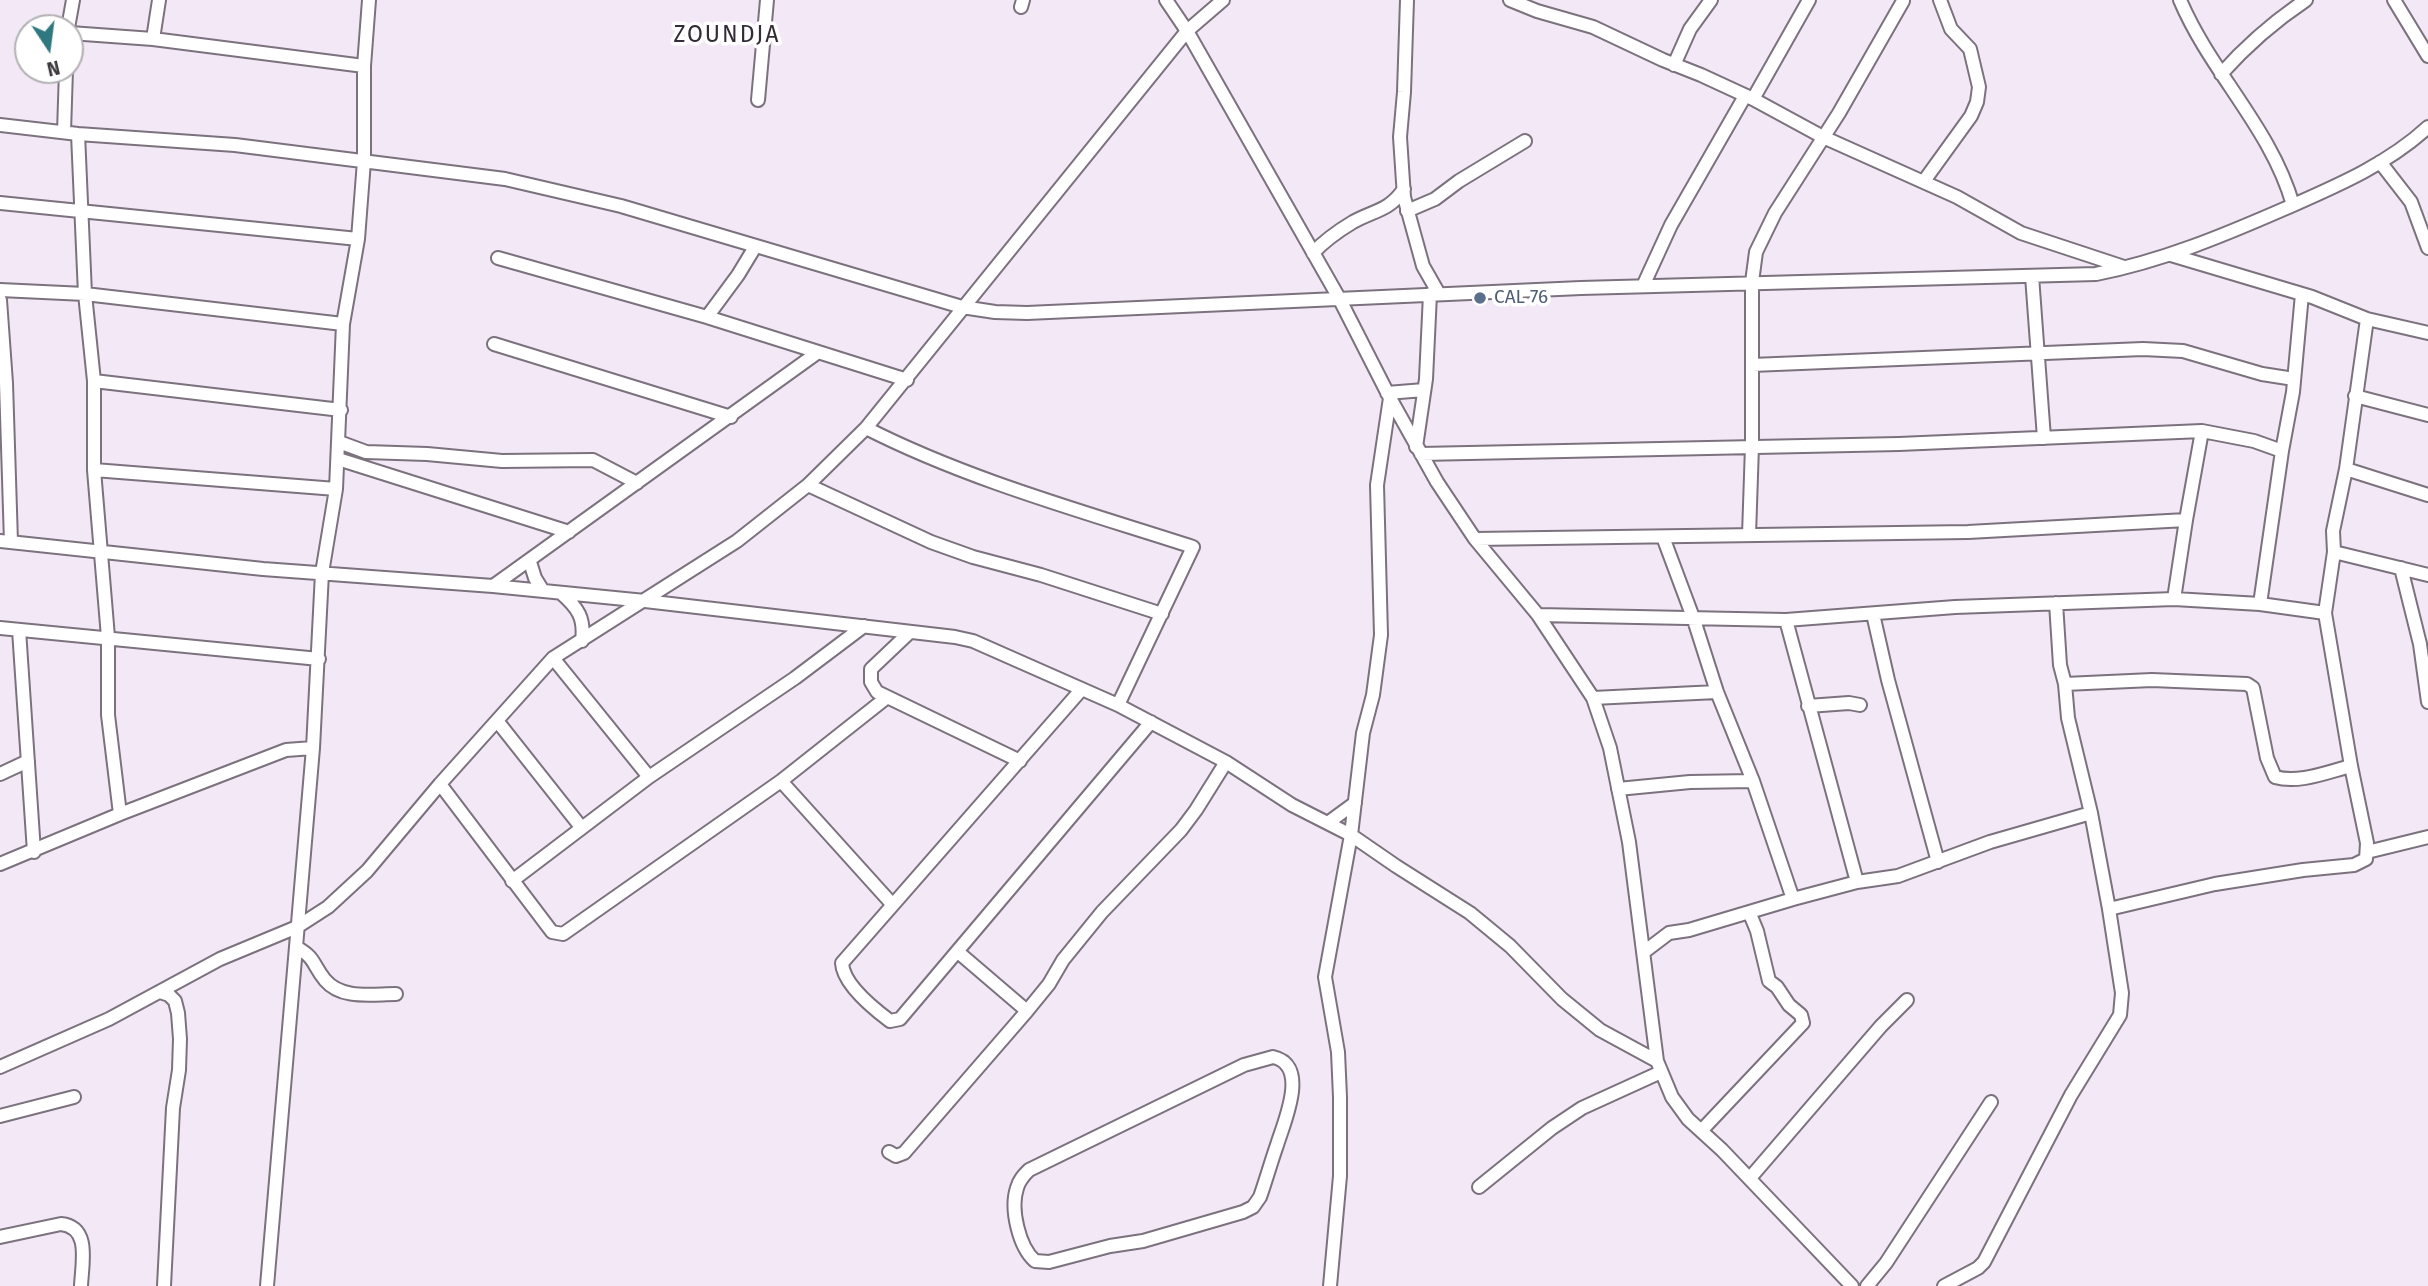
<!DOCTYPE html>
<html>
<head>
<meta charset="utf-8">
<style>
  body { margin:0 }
  #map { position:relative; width:2428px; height:1286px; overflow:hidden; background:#f3e8f6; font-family:"Fira Sans",sans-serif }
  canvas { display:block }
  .north { position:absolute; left:14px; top:14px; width:70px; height:70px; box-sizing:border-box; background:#fff; border:2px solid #b2b1b3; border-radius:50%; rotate:167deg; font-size:19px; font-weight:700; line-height:28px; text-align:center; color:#3f3b40 }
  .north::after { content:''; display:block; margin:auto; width:24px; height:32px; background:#30787f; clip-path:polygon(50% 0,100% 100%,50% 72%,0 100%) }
</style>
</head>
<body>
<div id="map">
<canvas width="2428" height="1286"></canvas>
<div class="north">N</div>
</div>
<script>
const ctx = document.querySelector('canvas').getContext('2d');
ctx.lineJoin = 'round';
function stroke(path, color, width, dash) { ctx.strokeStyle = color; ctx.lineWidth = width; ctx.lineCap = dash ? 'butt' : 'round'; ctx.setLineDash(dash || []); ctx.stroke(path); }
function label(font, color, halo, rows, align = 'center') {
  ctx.font = font + ' "Fira Sans",sans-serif'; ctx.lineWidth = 7; ctx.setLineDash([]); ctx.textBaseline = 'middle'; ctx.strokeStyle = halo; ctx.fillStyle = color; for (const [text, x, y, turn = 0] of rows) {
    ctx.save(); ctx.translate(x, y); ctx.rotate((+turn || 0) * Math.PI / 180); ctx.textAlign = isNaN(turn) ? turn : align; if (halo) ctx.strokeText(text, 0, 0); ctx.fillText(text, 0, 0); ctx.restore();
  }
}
const minor = new Path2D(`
  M1166,0l21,31 152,267 51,100 47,84 38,57 63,76 55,83 17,50 19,94 28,219 15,36 16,22 34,31 130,136
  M1407,0l-3,92 -4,45 4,60 19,69 16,28
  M1510,0l27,11 56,16 70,33 38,15 52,24 70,38 134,60 64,36 103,34
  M2180,0c31,73 91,128 113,205
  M2394,0l34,56
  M1021,7l2,-7
  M68,28l5,-28
  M70,33l83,6 211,27
  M153,39l6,-39
  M1674,65l16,-36 21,-29
  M2221,74c25,-28 55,-54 85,-74
  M1753,99l56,-99
  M758,100l9,-100
  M0,125l78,9 157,11 270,34 116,27 341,101 33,5 32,1 554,-25 515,-14c66,-13 126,-38 188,-65 50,-22 103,-44 144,-82
  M64,132l2,-62
  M78,134l7,160 9,87v89l14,167v78l12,99
  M2380,162l31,40 17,46
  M1924,181l47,-65 6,-14 2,-15 -9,-38 -19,-20 -11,-29
  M0,203l358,36
  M1407,211l28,-12 24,-18 66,-40
  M1313,253c12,-13 25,-22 40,-31 22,-12 36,-11 51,-33
  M2171,255l141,42 55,22 61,14
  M498,258l209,59 200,63
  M2032,276l12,162
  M1643,286l28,-61 74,-129
  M0,290l85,4 258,30
  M0,300l6,83 5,159
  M707,317l31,-42 17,-28
  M494,344l237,73
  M1752,365l391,-16 40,2 79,23 32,5
  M94,381l247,29
  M1387,393l37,-3
  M2355,396l73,19
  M866,428c102,52 219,84 327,119l-75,158
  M339,442l27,10 61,2 75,7 91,-1 44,23
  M1416,447l10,-68 4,-85
  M1421,454l478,-10 303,-13 52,10 28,10
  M338,459l231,73
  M2346,469l82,26
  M94,470l242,19
  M808,485l123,57 42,15 68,18 121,39
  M1749,535l3,-89v-164l4,-30 19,-39 64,-100 64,-112
  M1663,537l31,83 23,72 36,89 40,118
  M1475,539l493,-7 218,-12
  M0,541l263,28 230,17 152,15 310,36 18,4 145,64 108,57 66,43 59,30 45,31 74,47 40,33 52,53 38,31 57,31
  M2334,552l94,23
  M530,562l5,16 8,13
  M2401,568l19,76 8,58
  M493,586l324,-233
  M561,593c17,15 24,25 21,48
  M2174,599l12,-79 16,-89
  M2056,603l4,62 5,19 3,34 23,95 18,96 106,-25 88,-14 51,-5 12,-6 1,-16 -16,-77 -26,-153 9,-61 -1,-21 13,-62 21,-150
  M2260,604l22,-153 11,-59 9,-98
  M1873,614l15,66 50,182
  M1538,615l248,5 169,-13 219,-8 86,5 65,9
  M1786,620l71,262
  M0,628l319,31
  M19,630l15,222
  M910,632l-39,37v13l6,10 143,69
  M553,658l96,119
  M2065,684l87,-4 95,4 6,4 14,70 8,19c24,7 52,-5 76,-11
  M1081,690l-239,273c1,21 32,46 48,58l10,-2 251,-297
  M1593,698l124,-6
  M1808,706l41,-3 11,2
  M498,722l83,105
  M0,774l28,-13
  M781,781l111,123
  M440,784l112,148 11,2 218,-153 105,-83
  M1618,789l72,-7 63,-1
  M1329,822l26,-19
  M2367,852l61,-15
  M0,864l120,-50 166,-64 27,-2
  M512,881l137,-104 146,-99 69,-52
  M296,947c20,11 16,17 29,33 17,20 47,14 71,14
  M958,952l69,59
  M1644,952l25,-19 20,-3 104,-31 64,-17 41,-6 92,-34 101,-29
  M160,992l9,3 6,6 3,12 2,26 -1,31 -6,38 -9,178
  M1273,1057c37,8 11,65 4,88 -6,17 -11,35 -17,52l-7,10 -10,5 -100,29 -33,5 -61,16 -14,-1c-16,-14 -25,-52 -18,-73 2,-8 7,-13 12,-18l215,-105z
  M0,1067l109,-48 111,-60 77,-32 31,-20 39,-36 73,-87 113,-126 184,-117 71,-56 58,-57 321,-397 36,-31
  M0,1116l74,-19
  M1701,1131l102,-108 -2,-8 -12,-10 -12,-18 -8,-6 -12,-50 -7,-17
  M889,1152l7,4 8,-3 123,-142 22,-27 14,-24 39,-48 79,-82 15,-20 30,-48
  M1750,1178l131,-152 26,-26
  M1479,1187l73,-59 30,-20 79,-36
  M0,1237l61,-13c30,3 21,39 20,62
  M267,1286l46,-538 9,-175 14,-84 7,-165 15,-85 6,-78v-95l5,-66
  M1330,1286l10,-110v-79l-2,-45 -13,-75 26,-142 12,-102 10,-38 8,-60 -4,-150 13,-87
  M1867,1286l19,-23 105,-161
  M1944,1286l34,-18 6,-6 87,-167 49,-80 2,-22 -13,-84`);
const markers = [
  [1480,298,7,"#5c6f8a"]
];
const serviceNames = [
  ["CAL 76",1494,298]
];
const quarterNames = [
  ["ZOUNDJA",727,36]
];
stroke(minor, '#7b727e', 16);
stroke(minor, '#fff', 12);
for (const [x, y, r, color] of markers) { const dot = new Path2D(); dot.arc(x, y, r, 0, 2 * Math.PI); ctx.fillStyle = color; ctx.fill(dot); stroke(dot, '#fff', 2.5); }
label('19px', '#4e5e75', '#fff', serviceNames, 'left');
ctx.letterSpacing = '2px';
label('23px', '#332b36', '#fff', quarterNames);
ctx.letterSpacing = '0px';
</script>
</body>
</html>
